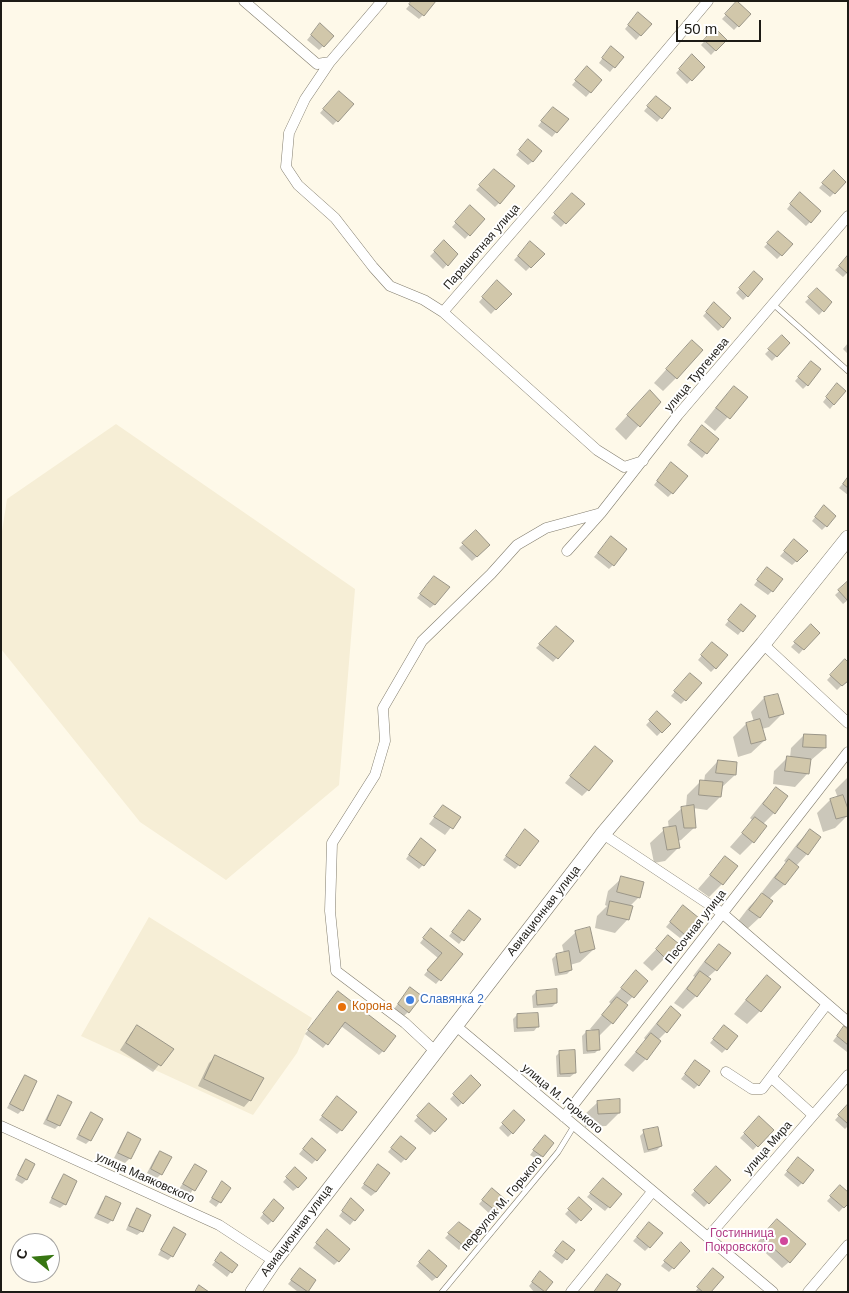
<!DOCTYPE html>
<html>
<head>
<meta charset="utf-8">
<style>
  body { margin:0 }
  #map { position:relative; width:849px; height:1293px; overflow:hidden; background:#fef9e9; font-family:Helvetica,sans-serif }
  canvas { display:block }
  .frame { position:absolute; inset:0; border:2px solid #1d1b16; pointer-events:none }
  .north { position:absolute; left:10px; top:1233px; width:50px; height:50px; box-sizing:border-box; background:#fff; border:1px solid #a5a4a2; border-radius:50%; rotate:287deg; font-size:14px; font-weight:700; line-height:20px; text-align:center; color:#1d1b16 }
  .north::after { content:''; display:block; margin:auto; width:18px; height:22px; background:#377612; clip-path:polygon(50% 0,100% 100%,50% 72%,0 100%) }
  .scale { position:absolute; left:676px; top:20px; width:85px; height:22px; box-sizing:border-box; border:2px solid #1d1b16; border-top:0; padding-left:6px; font-size:15px; line-height:18px; white-space:nowrap; color:#1d1b16; -webkit-text-stroke:4px #fff; paint-order:stroke }
</style>
</head>
<body>
<div id="map">
<canvas width="849" height="1293"></canvas>
<div class="frame"></div>
<div class="north">С</div>
<div class="scale">50 m</div>
</div>
<script>
const ctx = document.querySelector('canvas').getContext('2d');
ctx.lineJoin = 'round';
function paint(path, color) { ctx.fillStyle = color; ctx.fill(path, 'evenodd'); }
function stroke(path, color, width, dash) { ctx.strokeStyle = color; ctx.lineWidth = width; ctx.lineCap = dash ? 'butt' : 'round'; ctx.setLineDash(dash || []); ctx.stroke(path); }
function label(font, color, halo, rows, align = 'center') {
  ctx.font = font + ' Helvetica,sans-serif'; ctx.lineWidth = 4; ctx.setLineDash([]); ctx.textBaseline = 'middle'; ctx.strokeStyle = halo; ctx.fillStyle = color; for (const [text, x, y, turn = 0] of rows) {
    ctx.save(); ctx.translate(x, y); ctx.rotate((+turn || 0) * Math.PI / 180); ctx.textAlign = isNaN(turn) ? turn : align; if (halo) ctx.strokeText(text, 0, 0); ctx.fillText(text, 0, 0); ctx.restore();
  }
}
const built = new Path2D(`
  M116,424l239,165 -16,196 -113,95 -86,-58 -139,-173v-111l6,-39z
  M149,917l163,101 -15,35 -44,62 -172,-79z`);
const shadow = new Path2D(`
  M413,1l10,14 -4,4 -13,-10z
  M737,3l12,11 -15,16 -12,-11z
  M634,18l16,6 -14,16 -11,-11z
  M316,29l17,7 -14,14 -12,-10z
  M715,30l10,10 -14,15 -10,-10z
  M607,52l15,5 -12,15 -11,-9z
  M692,56l11,11 -16,17 -11,-11z
  M583,72l18,8 -15,17 -14,-12z
  M335,96l17,8 -19,21 -13,-12z
  M656,97l13,11 -12,14 -13,-11z
  M549,112l18,7 -15,18 -14,-11z
  M524,145l9,16 -5,4 -12,-10z
  M494,171l5,32 -4,4 -19,-17z
  M830,176l4,17 -4,4 -11,-9z
  M572,195l11,9 -22,23 -10,-9z
  M796,197l14,25 -4,4 -19,-17z
  M466,211l17,8 -18,20 -13,-12z
  M778,233l13,12 -14,14 -13,-12z
  M444,242l12,12 -13,15 -13,-13z
  M530,243l13,11 -17,17 -12,-11z
  M848,257v15l-5,5 -8,-7z
  M750,277l-3,19 -4,4 -7,-7z
  M493,286l17,8 -19,20 -12,-12z
  M813,294l18,8 -12,13 -14,-13z
  M710,308l12,19 -4,4 -15,-15z
  M782,337l6,6 -16,18 -7,-7z
  M692,341l-16,37 -13,13 -9,-8z
  M848,343v11l-5,-5z
  M807,367v18l-4,4 -8,-8z
  M734,387l12,10 -31,34 -11,-9 17,-21z
  M833,389l11,3 -14,17 -7,-7z
  M659,402l-33,38 -11,-11 22,-24z
  M698,431l19,9 -15,18 -15,-13z
  M667,468l5,25 -4,4 -14,-12z
  M848,478v17l-9,-7z
  M820,511l6,15 -4,4 -10,-9z
  M476,532l13,13 -17,16 -13,-13z
  M607,542l6,23 -4,4 -15,-12z
  M790,545l17,6 -15,14 -12,-9z
  M763,573l9,18 -4,4 -14,-10z
  M430,582l5,22 -5,4 -13,-10z
  M848,583v17l-5,4 -8,-9z
  M737,610l17,6 -16,19 -13,-10z
  M811,626l7,7 -19,21 -8,-7z
  M556,628l16,13 -19,21 -17,-14z
  M708,648l7,20 -4,4 -13,-12z
  M845,661l3,18 -11,11 -10,-10z
  M686,679l-1,21 -4,4 -10,-8z
  M764,698l18,16 -13,13 -7,2 3,11 -14,13 -13,4 -5,-20 13,-13 8,-2 -3,-10z
  M657,713l12,11 -12,12 -11,-11z
  M804,735l21,1v12l-15,13 -2,12 -13,14 -22,-3 1,-13 13,-13h3l1,-10z
  M589,754l-1,36 -6,6 -17,-13z
  M718,761l17,14 -14,13 -1,9 -13,13 -14,-2 2,19 -14,13 -4,1 2,6 -14,14 -11,2 -4,-20 14,-13 5,-1 -1,-8 14,-13 4,-1 1,-12 14,-14 3,1 1,-7z
  M848,777v31h-2l2,7 -13,13 -12,4 -6,-19 13,-13 8,-2 -3,-8z
  M776,789l-2,24 -11,11 2,2 -12,16 -13,13 -10,-8 23,-26 -3,-3 13,-16z
  M443,806l16,11 -14,18 -16,-11z
  M525,830l-6,35 -4,4 -12,-9z
  M810,830l9,7 -12,17 -11,12 1,1 -13,18 -15,14 2,2 -12,17 -14,13 -9,-7 13,-17 14,-14 -1,-1 14,-18 11,-11 -3,-2 13,-17z
  M417,843l6,22 -4,4 -13,-10z
  M725,858l-3,26 -13,13 -11,-8z
  M622,878l17,19 -9,9 -2,13 -13,14 -20,-5 2,-12 10,-10 -2,-1 3,-14z
  M469,911l10,8 -20,25 -10,-8z
  M679,911l5,23 -4,4 -14,-11z
  M576,932l18,17 -14,13 -10,3 1,5 -4,4 -12,2 -3,-17 4,-4 8,-2 -2,-8z
  M427,934l34,20 -25,30 -12,-9 14,-17 -18,-15z
  M668,937l-3,21 -13,13 -9,-8z
  M719,946l-3,24 -9,8 -11,18 -13,13 -9,-6 21,-26 -2,-1 13,-17z
  M636,972l11,9 -22,24 -13,18 -14,14 1,12 -4,4 -12,1 -1,-18 4,-4 7,-1 -3,-2 21,-25 -2,-2z
  M767,976l-7,35 -13,13 -13,-10 20,-24z
  M536,992l20,11 -4,4 -19,1 -1,-12z
  M406,993l2,19 -4,4 -10,-7z
  M334,997l49,54 -4,4 -38,-29 -18,22 -18,-14z
  M671,1008l-5,24 -8,8 2,1 -14,18 -13,13 -9,-7 22,-25 -2,-2 14,-17z
  M517,1015l21,11 -4,5 -20,1 -1,-13z
  M137,1027l35,22 -19,23 -33,-22 11,-17z
  M720,1031l6,18 -4,4 -12,-10z
  M848,1031v20l-1,1 -14,-11 7,-9z
  M560,1052l15,21 -5,4h-13l-1,-21z
  M216,1056l34,44 -6,7 -46,-21 11,-23z
  M692,1065l6,20 -4,4 -13,-10z
  M25,1076l-3,34 -4,4 -11,-6 14,-27z
  M471,1077l9,8 -22,22 -8,-8z
  M59,1096v29l-4,4 -12,-5 12,-24z
  M333,1102l8,28 -4,4 -18,-14z
  M598,1102l21,11 -13,13 -21,1 -1,-12z
  M429,1105l16,14 -15,16 -16,-14z
  M848,1105v21l-3,3 -10,-9z
  M514,1112l10,9 -16,16 -9,-9z
  M91,1113l-1,27 -4,4 -10,-5 11,-21z
  M759,1118l13,12 -19,20 -13,-12z
  M644,1132l17,14 -4,4 -13,3 -4,-17z
  M128,1134l11,6 -9,18 -5,5 -11,-5 10,-20z
  M541,1140l1,16 -4,4 -8,-5z
  M397,1141l8,18 -4,4 -13,-11z
  M308,1143l17,7 -13,14 -13,-10z
  M160,1152l1,22 -4,4 -10,-5 9,-17z
  M26,1161l7,4 -7,15 -4,4 -7,-4 7,-15z
  M794,1163l8,20 -4,4 -14,-12z
  M195,1165l10,6 -15,23 -11,-5z
  M716,1168l13,12 -25,27 -13,-12z
  M375,1170l1,22 -5,4 -10,-8z
  M291,1173l7,14 -5,4 -10,-9z
  M64,1176l1,28 -5,4 -11,-5 11,-23z
  M222,1183l8,5 -14,19 -7,-5z
  M599,1184l21,10 -15,17 -18,-14z
  M836,1191l12,11 -9,10 -12,-11z
  M488,1194l16,6 -13,15 -12,-11z
  M106,1198l6,22 -4,4 -14,-6 8,-16z
  M579,1199l11,10 -14,15 -11,-10z
  M351,1200l12,10 -13,15 -11,-9z
  M270,1205l2,16 -4,4 -8,-7z
  M137,1210l5,21 -5,4 -11,-5 7,-16z
  M455,1227l18,7 -14,16 -14,-12z
  M771,1227l18,35 -7,6 -26,-24z
  M645,1228l17,6 -17,17 -12,-10z
  M174,1229l10,5 -12,22 -4,4 -10,-5 12,-22z
  M323,1235l15,26 -4,4 -21,-17z
  M559,1247l14,3 -11,14 -10,-8z
  M677,1248l12,3 -20,21 -8,-6z
  M429,1251l8,26 -5,4 -16,-15z
  M221,1254l15,11 -9,12 -15,-12z
  M296,1274l19,6 -9,12h-8l-10,-8z
  M709,1274v18h-14z
  M536,1277l15,5 -8,10h-9l-5,-6z`);
const building = new Path2D(`
  M412,1h24l-12,15 -15,-12z
  M737,1l14,13 -12,13 -14,-13z
  M638,12l14,12 -11,12 -13,-11z
  M320,23l14,13 -10,11 -13,-12z
  M715,28l12,12 -11,11 -12,-11z
  M611,46l13,11 -9,11 -13,-10z
  M692,54l13,13 -13,14 -13,-12z
  M587,66l15,14 -11,13 -16,-13z
  M339,91l15,13 -16,18 -15,-13z
  M656,96l15,12 -9,11 -15,-13z
  M553,107l16,12 -12,14 -16,-12z
  M528,139l14,12 -9,11 -14,-12z
  M494,169l21,17 -15,18 -21,-19z
  M834,170l12,12 -11,12 -13,-11z
  M800,192l21,19 -10,12 -21,-19z
  M572,193l13,11 -19,20 -12,-11z
  M470,205l15,14 -15,17 -15,-14z
  M778,231l15,13 -11,12 -15,-13z
  M444,240l14,14 -10,12 -14,-15z
  M530,241l15,13 -14,14 -13,-12z
  M848,255v19l-9,-8z
  M754,271l9,8 -15,18 -9,-9z
  M497,280l15,14 -16,16 -14,-13z
  M817,288l15,14 -8,10 -16,-15z
  M714,302l17,16 -8,10 -17,-16z
  M782,335l8,8 -13,14 -9,-8z
  M692,340l11,10 -26,29 -11,-10z
  M811,361l10,8 -13,17 -10,-9z
  M837,383l9,8 -12,14 -8,-8z
  M734,386l14,11 -18,22 -14,-11z
  M650,390l11,12 -21,25 -13,-12z
  M702,425l17,14 -12,15 -17,-13z
  M671,462l17,14 -15,18 -16,-13z
  M848,477v11l-5,-4z
  M824,505l12,11 -9,11 -12,-10z
  M476,530l14,15 -13,12 -15,-14z
  M611,536l16,13 -13,17 -16,-13z
  M794,539l14,12 -11,11 -13,-11z
  M767,567l16,12 -10,13 -16,-12z
  M434,576l16,11 -15,18 -15,-11z
  M848,581v20l-10,-11z
  M741,604l15,12 -13,16 -15,-12z
  M811,624l9,9 -16,17 -10,-8z
  M556,626l18,15 -16,18 -19,-15z
  M712,642l16,13 -12,14 -15,-14z
  M845,659l3,3v19l-6,5 -12,-11z
  M690,673l12,10 -16,18 -12,-10z
  M778,694l6,20 -15,4 -5,-21z
  M657,711l14,13 -9,9 -13,-13z
  M760,719l6,21 -15,4 -5,-21z
  M804,734l22,1v13l-23,-1z
  M595,746l18,15 -24,30 -19,-15z
  M787,756l24,3 -2,15 -24,-3z
  M718,760l19,2 -1,13 -20,-2z
  M700,780l23,2 -2,15 -22,-2z
  M776,787l12,9 -13,18 -12,-10z
  M843,795l5,14v7l-12,3 -6,-20z
  M443,805l18,12 -8,12 -19,-12z
  M694,805l2,23h-12l-3,-21z
  M755,817l12,9 -13,17 -12,-10z
  M676,826l4,22 -13,2 -4,-22z
  M525,829l14,12 -19,25 -14,-10z
  M810,829l11,8 -13,18 -11,-8z
  M421,838l15,12 -12,16 -15,-11z
  M725,856l13,10 -15,19 -13,-10z
  M789,859l10,8 -14,18 -10,-7z
  M621,876l23,6 -4,16 -23,-6z
  M762,893l11,8 -13,17 -11,-8z
  M610,901l23,5 -4,14 -22,-5z
  M683,905l16,13 -14,17 -15,-13z
  M469,910l12,9 -17,22 -12,-9z
  M590,927l5,22 -15,4 -5,-22z
  M431,928l32,26 -22,27 -14,-11 15,-17 -19,-15z
  M668,935l11,9 -13,15 -10,-10z
  M719,944l12,9 -14,18 -12,-9z
  M569,951l3,19 -13,3 -3,-19z
  M636,970l12,11 -14,17 -13,-10z
  M700,971l11,8 -14,18 -10,-8z
  M767,975l14,12 -20,25 -15,-12z
  M410,987l12,9 -13,17 -11,-9z
  M557,989v14l-20,2 -1,-14z
  M338,991l58,45 -12,16 -39,-30 -17,23 -20,-15z
  M617,997l11,8 -15,19 -11,-9z
  M671,1006l10,9 -14,18 -10,-9z
  M538,1013l1,14 -22,1v-14z
  M137,1025l37,24 -13,17 -35,-23z
  M724,1025l14,11 -11,14 -14,-11z
  M844,1026l4,3v16l-11,-9z
  M599,1030l1,20 -13,1 -1,-20z
  M651,1033l10,8 -14,19 -11,-8z
  M575,1050l1,23 -16,1 -1,-23z
  M215,1055l49,23 -13,23 -47,-22z
  M695,1060l15,11 -11,15 -14,-12z
  M25,1075l12,6 -14,30 -13,-7z
  M471,1075l10,10 -18,19 -10,-10z
  M58,1095l14,7 -12,24 -13,-6z
  M337,1096l20,16 -15,19 -20,-15z
  M620,1099v14l-22,1 -1,-13z
  M429,1103l18,16 -12,13 -18,-16z
  M848,1104v20l-10,-9z
  M514,1110l11,10 -12,14 -11,-11z
  M91,1112l12,7 -12,22 -12,-6z
  M759,1116l15,14 -16,17 -14,-14z
  M658,1127l4,19 -14,4 -5,-20z
  M128,1132l13,7 -10,20 -13,-6z
  M545,1135l9,8 -11,14 -10,-7z
  M401,1136l15,12 -10,12 -15,-12z
  M312,1138l14,12 -9,11 -14,-12z
  M160,1151l12,6 -10,18 -11,-6z
  M798,1157l16,13 -11,14 -16,-13z
  M26,1159l9,5 -8,16 -9,-5z
  M195,1164l12,7 -12,20 -12,-7z
  M378,1164l12,9 -14,19 -12,-8z
  M716,1166l15,14 -22,24 -15,-14z
  M295,1167l12,11 -9,10 -12,-11z
  M64,1174l13,7 -11,24 -14,-7z
  M603,1178l19,16 -12,14 -20,-15z
  M222,1181l9,7 -10,15 -9,-5z
  M840,1185l8,7v12l-4,4 -14,-12z
  M492,1188l14,12 -10,11 -14,-11z
  M106,1196l15,7 -8,18 -15,-7z
  M579,1197l13,12 -11,12 -13,-12z
  M351,1198l13,12 -9,11 -13,-10z
  M274,1199l10,9 -11,14 -10,-9z
  M137,1208l14,7 -8,17 -14,-6z
  M777,1219l29,25 -16,19 -29,-26z
  M459,1222l16,12 -11,12 -16,-13z
  M649,1222l14,11 -13,15 -13,-11z
  M174,1227l12,7 -13,23 -12,-7z
  M327,1229l23,20 -11,13 -23,-19z
  M563,1241l12,9 -8,10 -12,-9z
  M681,1242l9,9 -16,18 -10,-8z
  M429,1250l18,16 -10,12 -18,-16z
  M221,1252l17,13 -6,8 -17,-12z
  M300,1268l16,12 -8,12 -17,-12z
  M713,1268l11,9 -13,15h-8l-6,-5z
  M540,1271l13,11 -8,10 -13,-10z
  M607,1274l14,10 -5,8h-22z
  M199,1285l10,7h-14z`);
const service = new Path2D(`
  M773,304l75,67
  M442,1292l116,-140 16,-26`);
const minor = new Path2D(`
  M244,1l73,63 13,-2
  M382,1l-52,61 -25,37 -16,34 -3,34 12,18 37,33 38,49 17,19 34,14 19,12
  M643,461l-19,6 -27,-17 -154,-138 102,-118 163,-193
  M567,551l34,-38 77,-98 170,-199
  M763,644l85,79
  M603,834l119,79 126,109
  M456,1026l317,266
  M435,1051l-30,-28 -69,-52 -6,-60 2,-68 43,-68 10,-34 -2,-33 39,-67 69,-67 26,-29 29,-17 55,-15
  M726,1072l26,17h10l65,-85
  M772,1078l41,37
  M564,1117l284,-365
  M1,1126l218,99 55,36
  M708,1237l140,-162
  M571,1292l81,-100
  M808,1292l40,-47`);
const secondary = new Path2D(`
  M253,1292l21,-31 329,-427 160,-190 85,-106`);
const markers = [
  [410,1000,5,"#3f7fe0"],
  [342,1007,5,"#e8710a"],
  [784,1241,5,"#d1479c"]
];
const streetNames = [
  ["Парашютная улица",482,247,-49],
  ["улица Тургенева",697,375,-50],
  ["Авиационная улица",544,911,-52],
  ["Песочная улица",696,927,-52],
  ["улица М. Горького",562,1099,40],
  ["улица Мира",768,1148,-49],
  ["улица Маяковского",145,1178,24],
  ["переулок М. Горького",502,1204,-50],
  ["Авиационная улица",297,1231,-53]
];
const shopNames = [
  ["Славянка 2",420,1000]
];
const foodNames = [
  ["Корона",352,1007]
];
const hotelNames = [
  ["Гостинница",774,1234],
  ["Покровского",774,1248]
];
paint(built, '#f6eed6');
paint(shadow, '#0003');
paint(building, '#d1c7aa');
stroke(building, '#9b9688', 1);
stroke(service, '#827d6e', 6);
stroke(minor, '#827d6e', 11);
stroke(secondary, '#827d6e', 16);
stroke(service, '#fff', 5);
stroke(minor, '#fff', 10);
stroke(secondary, '#fff', 15);
for (const [x, y, r, color] of markers) { const dot = new Path2D(); dot.arc(x, y, r, 0, 2 * Math.PI); ctx.fillStyle = color; ctx.fill(dot); stroke(dot, '#fff', 2); }
label('12px', '#1d1b16', '#fff', streetNames);
label('12px', '#366cbe', '#fff', shopNames, 'left');
label('12px', '#c56008', '#fff', foodNames, 'left');
label('12px', '#b23c85', '#fff', hotelNames, 'right');
</script>
</body>
</html>
